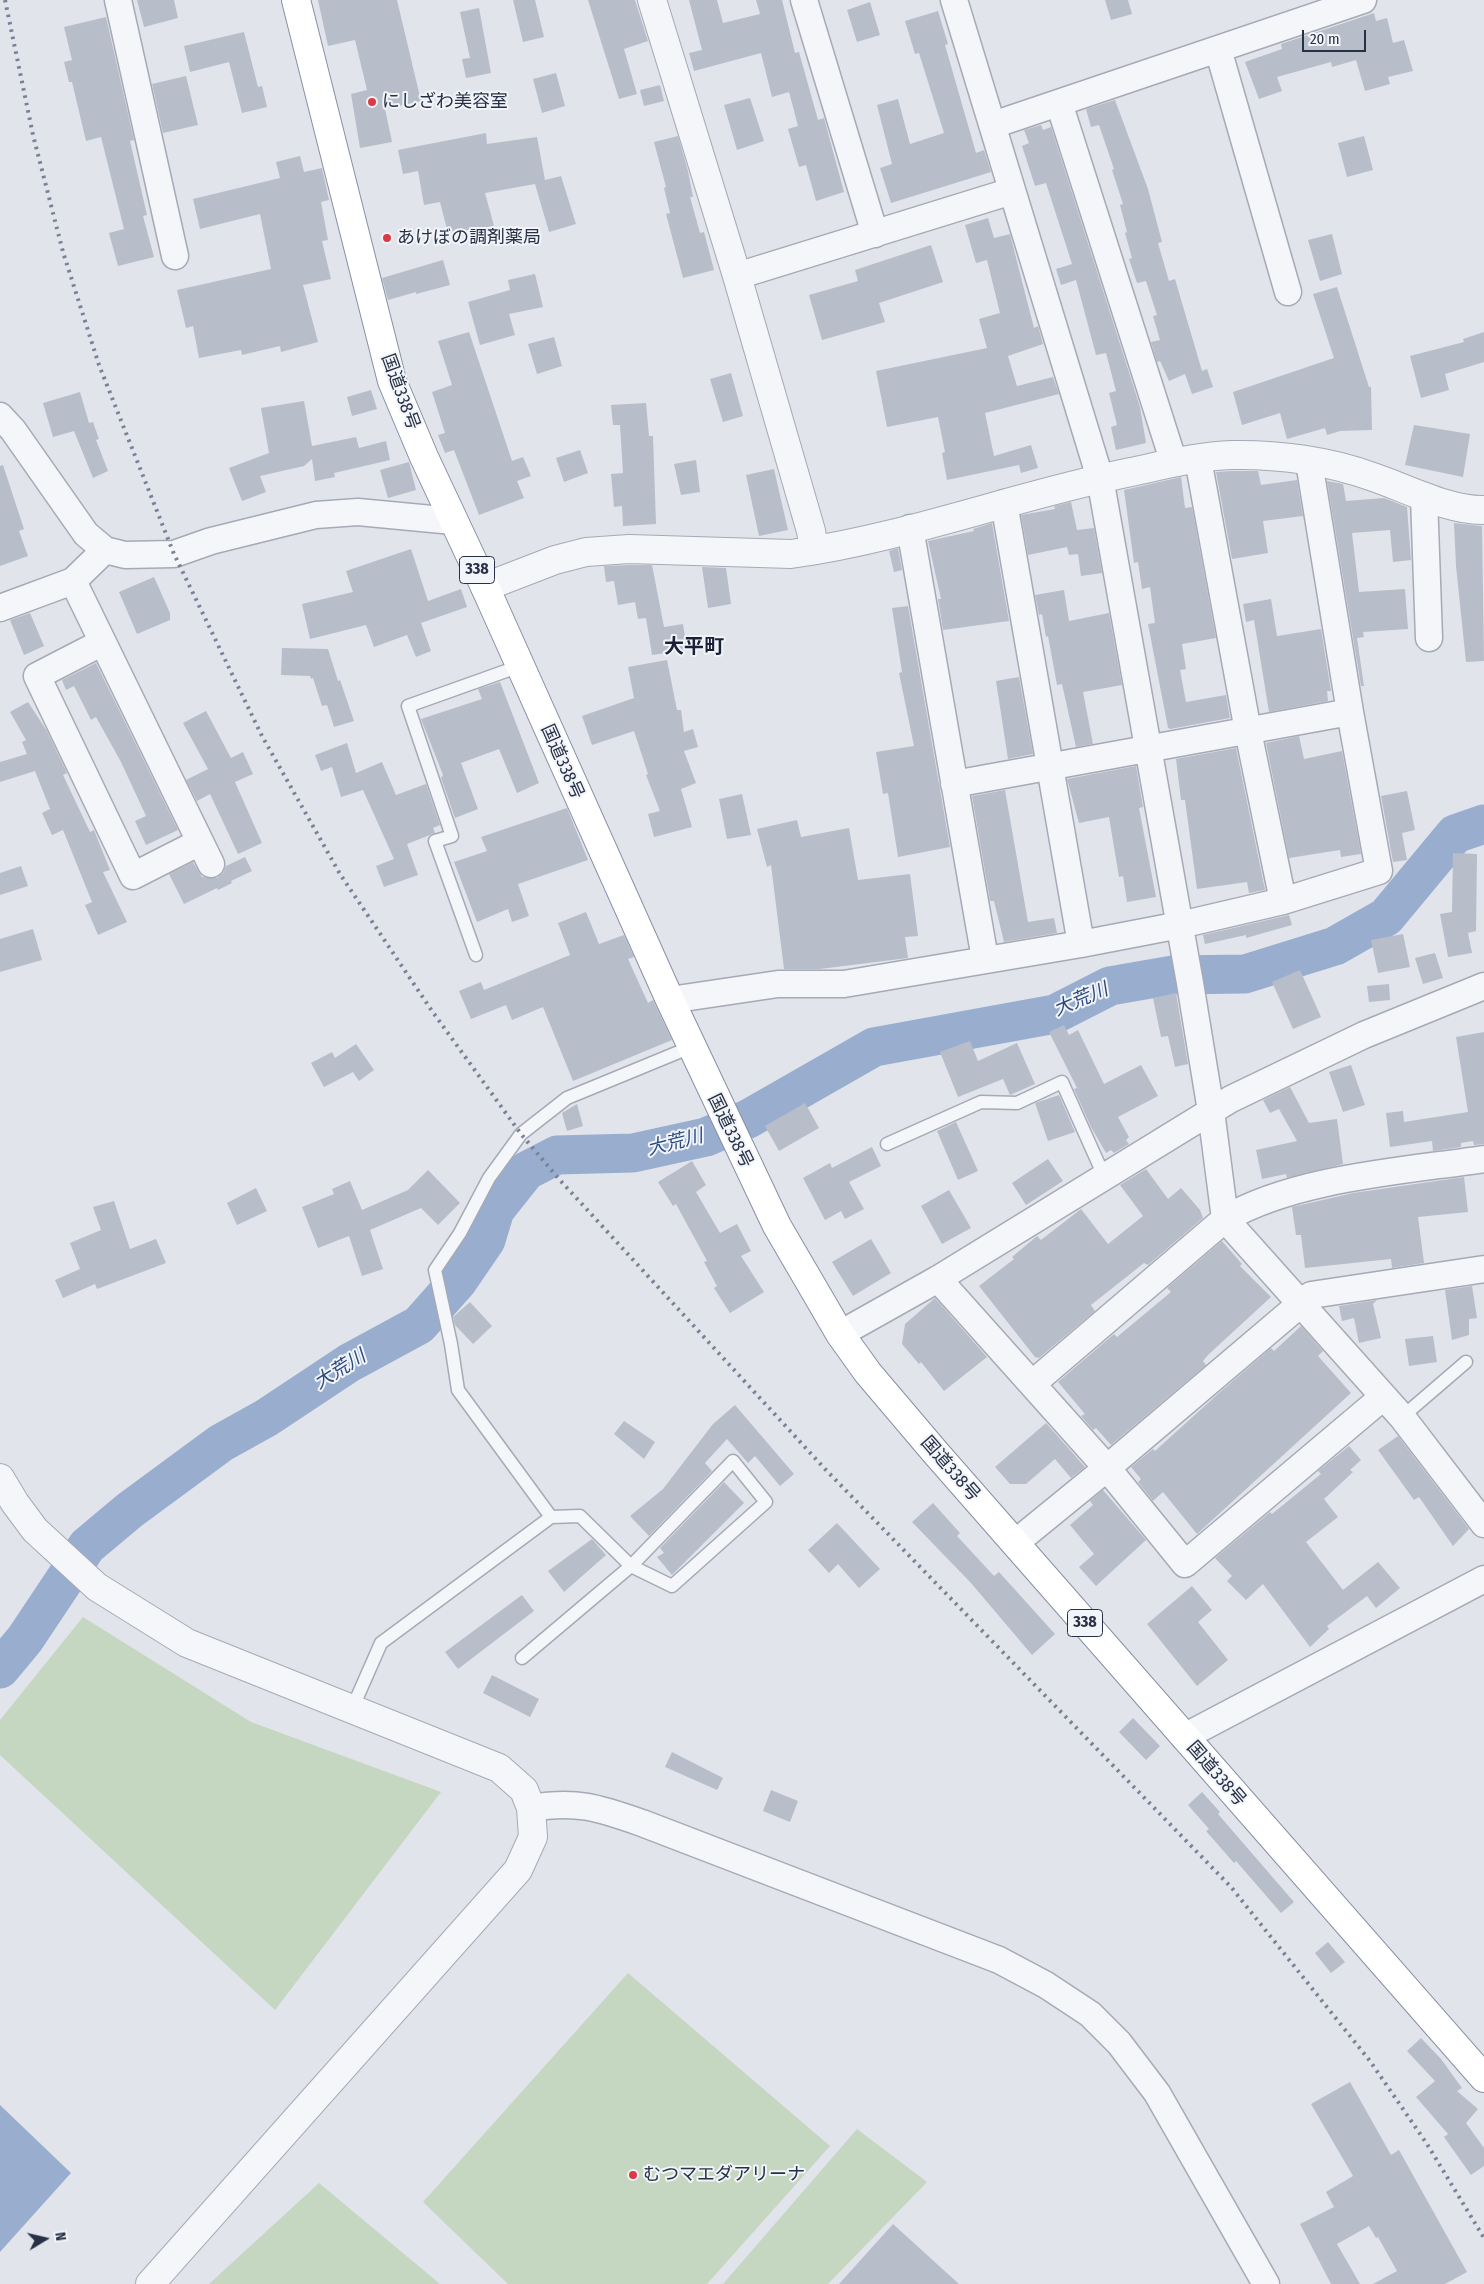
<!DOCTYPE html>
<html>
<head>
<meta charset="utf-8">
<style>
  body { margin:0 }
  #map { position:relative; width:1484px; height:2284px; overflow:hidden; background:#e1e4eb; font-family:"Fira Sans Condensed",sans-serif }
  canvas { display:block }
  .north { position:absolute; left:20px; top:2214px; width:50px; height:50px; -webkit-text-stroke:4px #f1f4f8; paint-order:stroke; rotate:81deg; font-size:14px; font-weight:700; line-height:20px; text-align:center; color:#273045 }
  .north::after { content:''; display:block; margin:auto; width:18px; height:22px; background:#273045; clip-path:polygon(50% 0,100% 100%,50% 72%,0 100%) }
  .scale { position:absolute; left:1302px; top:30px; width:64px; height:22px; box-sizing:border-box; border:2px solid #273045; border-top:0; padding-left:6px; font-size:15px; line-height:18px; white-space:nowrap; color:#273045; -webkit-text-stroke:4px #f1f4f8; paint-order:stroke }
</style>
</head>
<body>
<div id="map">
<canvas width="1484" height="2284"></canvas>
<div class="north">N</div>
<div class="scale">20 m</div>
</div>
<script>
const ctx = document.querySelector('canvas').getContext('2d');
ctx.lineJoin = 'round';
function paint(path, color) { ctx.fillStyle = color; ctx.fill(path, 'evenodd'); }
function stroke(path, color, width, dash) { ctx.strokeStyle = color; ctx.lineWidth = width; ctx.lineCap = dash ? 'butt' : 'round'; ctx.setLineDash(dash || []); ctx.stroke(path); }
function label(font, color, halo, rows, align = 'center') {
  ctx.font = font + ' "Fira Sans Condensed","Noto Sans JP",sans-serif'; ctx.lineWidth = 4; ctx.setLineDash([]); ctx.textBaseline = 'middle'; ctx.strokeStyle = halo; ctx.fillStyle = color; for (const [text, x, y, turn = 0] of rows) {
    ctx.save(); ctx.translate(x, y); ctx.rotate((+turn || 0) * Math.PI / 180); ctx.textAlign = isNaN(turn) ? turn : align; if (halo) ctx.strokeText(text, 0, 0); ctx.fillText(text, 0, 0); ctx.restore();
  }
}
const green = new Path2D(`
  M83,1617l168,105 190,70 -166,218 -275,-255v-35z
  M628,1973l202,173 -123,138h-199l-85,-82z
  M857,2129l70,53 -99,102h-105z
  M319,2183l121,101h-231z`);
const water = new Path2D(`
  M0,2105l71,68 -71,79z`);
const river = new Path2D(`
  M0,1669l25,-30 62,-93 43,-36 91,-67 45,-25 83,-55 70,-38 39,-44 28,-41 9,-30 31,-39 31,-16 76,-2 73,-16 42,-18 126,-72 181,-33 55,-28 63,-11 72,-1 90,-28 51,-29 69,-83 29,-10`);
const building = new Path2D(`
  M137,0h37l4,18 -34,9z
  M318,0h79l24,101 -36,8 7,33 -32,6 -9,-54 16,-4 -12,-50 -27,6z
  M513,0h22l9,37 -21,5z
  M588,0h47l13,41 -24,8 13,45 -18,5z
  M689,0h28l6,23 37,-9 -4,-14h26l13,53 4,-1 19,68 6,-2 20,74 -28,9 -10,-36 -7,2 -11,-38 10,-3 -9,-34 -17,5 -11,-44 -67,18 -5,-18 13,-3z
  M1105,0h23l4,14 -21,6z
  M870,2l10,33 -23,7 -10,-32z
  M479,8l12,65 -25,5 -4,-19 8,-1 -10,-46z
  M938,11l10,33 -3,1 31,108 8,-3 7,22 -100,31 -11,-35 12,-4 -15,-59 21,-6 12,45 34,-11 -25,-80 -4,1 -10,-33z
  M1374,13l2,8 11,-3 6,25 11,-3 9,31 -25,6 2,7 -25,7 -9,-31 -24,7 -1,-5 -54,15 5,14 -23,8 -14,-37 37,-13 -1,-5z
  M106,17l28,123 -4,1 17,74 -4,1 11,41 -36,9 -9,-33 15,-4 -23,-92 -15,4 -14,-59h-3l-5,-20 8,-2 -8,-33z
  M244,32l14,55 4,-1 5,21 -25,6 -13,-51 -39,10 -6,-26z
  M556,73l9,33 -23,7 -9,-34z
  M186,76l12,49 -35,8 -11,-49z
  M660,85l4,16 -20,5 -4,-16z
  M750,98l14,43 -27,9 -13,-45z
  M1115,100l33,89 14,53 -4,1 11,38 6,-2 27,92 5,-2 6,18 -21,7 -7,-20 -16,7 -9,-20 -3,1 -6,-20 9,-2 -7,-24 4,-1 -11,-34 -9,2 -8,-24 3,-1 -7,-25 2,-1 -7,-27 3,-1 -11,-34 2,-1 -15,-44 -8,2 -5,-18z
  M1041,125l2,5 8,-3 1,3 88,277 6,36 -30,7 -5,-23 6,-2 -8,-32 7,-2 -10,-38 -10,2 -20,-75 -15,5 -5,-16 16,-5 -26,-81 -11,3 -13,-40 7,-3 -5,-13z
  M486,133l1,11 50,-7 8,43 16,-4 15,48 -27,8 -14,-48 -50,9 9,33 -46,7 -8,-31 -16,3 -6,-34 -15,3 -5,-24z
  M678,136l10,35 5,26h-3l10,36 4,-1 10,38 -31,8 -17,-64 4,-1 -6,-25 2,-1 -12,-45z
  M1364,136l9,34 -26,7 -9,-34z
  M300,156l4,16 18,-4 7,32 -8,2 7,38 -6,1 9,38 -28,6 15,57 -37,10 -1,-6 -38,9 -1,-5 -42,8 -6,-32 -7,2 -9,-38 94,-21 -11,-55 -60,15 -7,-30 87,-21 -4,-16z
  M988,218l6,20 16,-4 24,94 4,-2 5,18 -35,12 9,30 36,-9 6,17 -74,19 9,43 37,-11 7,23 -17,5 -2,-8 -72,15 -5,-27 3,-1 -7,-35 -51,10 -11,-56 111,-23 -8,-29 21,-6 -13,-53 -11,3 -11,-38z
  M1332,234l10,40 -22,7 -12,-41z
  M931,245l12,37 -64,21 6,19 -63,18 -13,-45 49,-14 -3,-11z
  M443,260l7,25 -34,9v-2l-28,8 -6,-22z
  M535,274l8,33 -34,7 6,21 -35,10 -12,-43 42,-12 -2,-10z
  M1337,287l32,100h2l1,43 -32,1 -13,4 -2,-7 -38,11 -7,-26 -38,12 -9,-33 101,-34 -21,-64z
  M469,332l43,129 11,-4 8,19 -14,5 7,17 -45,17 -25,-65 -9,3 -7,-18 7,-2 -13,-41 20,-7 -14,-44z
  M1484,332v30l-39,12 4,16 -28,8 -11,-42 54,-14 -1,-3z
  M554,337l8,29 -25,8 -9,-30z
  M731,373l12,43 -20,6 -13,-43z
  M371,390l6,19 -25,7 -5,-19z
  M80,392l9,31 4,-1 6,17 -3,1 12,31 -15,7 -19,-47 -21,6 -10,-34z
  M304,401l8,45 44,-9 3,11 27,-7 4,19 -56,13 1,4 -20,4 -3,-22 -8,7 -44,10 6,16 -24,9 -13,-33 40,-15 -8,-45z
  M646,403l3,33h4l3,88 -33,2 -1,-20 -8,1 -3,-33 12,-1 -3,-48h-7l-2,-20z
  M1414,425l56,9 -7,43 -58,-12z
  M580,450l8,23 -24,9 -8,-24z
  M696,460l4,32 -19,3 -7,-31z
  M409,462l7,28 -28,8 -8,-28z
  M3,465l21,64 -5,2 9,25 -28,10v-100z
  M774,469l14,61 -29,6 -13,-61z
  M1232,471h26l3,14 36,-5 6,36 -40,5 5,32 -36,6 -16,-87z
  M1181,477l4,31 7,-1 24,131 -34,6 4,25 -6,1 6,32 40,-7 4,23 -60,11 -2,-1 -20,-104 7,-1 -5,-36 -8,2 -4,-27 -4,1 -10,-73z
  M1327,481l16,3 3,17 38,-3 23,9 4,53 -18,2 -3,-32 -38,3 7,59 46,-3 3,40 -45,3 1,5 -7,1 7,48h-3z
  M1071,502l6,28 17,-2 8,45 -21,3 -3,-22 -9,1 -2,-8 -39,8 -7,-40 34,-6 -1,-3z
  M992,523l17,98 -66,9 -5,-31h3l-13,-58 46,-10 -1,-2z
  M1454,523l28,3 2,135 -18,1 -10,-96z
  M898,548l4,22 -8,2 -5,-21z
  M411,549l17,52 33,-12 6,18 -46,16 10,28 -15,6 -9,-22 -33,12 -8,-22 -56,14 -8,-35 51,-12 -7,-21z
  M629,565h23l12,62 19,-3 4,26 -35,5 -6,-37 -8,1 -3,-17 -17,3 -4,-24 -8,1 -2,-16z
  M702,567l24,1 5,36 -23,4z
  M154,577l16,36v7l-33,14 -18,-42z
  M1064,590l5,31 40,-8 13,72 -39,7 10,52 -17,3 -14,-63 -5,1 -9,-49 -2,1 -4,-23 -3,1 -4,-20z
  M1271,599l6,37 44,-7 10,62h-4l1,10 -59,11 -15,-92 -8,2 -3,-18z
  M908,606l42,241 -52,10 -10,-64 -5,1 -7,-42 38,-6 -15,-73 3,-1 -10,-64z
  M30,613l14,33 -20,9 -14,-35z
  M282,648l46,1 10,32 2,-1 14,41 -20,6 -7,-22 -5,1 -9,-28 -2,1 -1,-3 -29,-1z
  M667,660l10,50h4l3,22 9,-3 5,18 -14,4 12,32 -15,6 11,38 -38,10 -6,-23 12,-3 -14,-36 2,-1 -14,-43 -42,14 -10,-29 52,-18 -6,-31z
  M96,663l82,167 -32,15 -11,-24 11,-5 -25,-54 -25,-45 -5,3 -17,-34 -8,4 -4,-10z
  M1019,677l14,77 -25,5 -12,-78z
  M500,682l39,101 -22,10 -18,-44 -38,14 17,46 -23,9 -14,-40 2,-3 -22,-56 61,-20 -4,-10z
  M28,702l19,29 20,42 -4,2 27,57 4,-2 16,40 -7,2 24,50 -29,13 -13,-30 7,-3 -29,-72 -11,5 -10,-22 8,-4 -15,-38 -35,11v-20l27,-8 -5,-12 4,-2 -16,-28z
  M206,711l25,47 12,-6 10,22 -18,8 27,61 -24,11 -28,-60 -13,7 -11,-21 22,-11 -25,-46z
  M1299,736l5,23 38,-8 19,103 -20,3 -1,-7 -51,8 -23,-115z
  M347,743l9,30 26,-11 14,33 30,-11 14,41 -7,3 2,5 -28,11 11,31 -34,12 -8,-21 18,-7 -31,-69 -22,7 -9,-30 -11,4 -6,-16z
  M1236,748l29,142 -16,3 -2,-11 -50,7 -12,-89h-4l-5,-41z
  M1136,766l7,41 -4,1 17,89 -29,5 -4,-26 -4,1 -10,-60 -30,6 -12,-44z
  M1005,790l23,132 26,-4 3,15 -53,9 -10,-41h-4l-18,-105z
  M1407,791l8,39 -13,3 5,27 -14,2 -12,-66z
  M742,794l9,41 -24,4 -8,-40z
  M567,808l21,52 -70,24 11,32 -17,6 -4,-13 -31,13 -23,-60 33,-11 -6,-14z
  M797,820l4,17 48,-9 9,52 52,-6 8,62 -13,1 3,21 -88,11h-36l-13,-104 -4,2 -10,-38z
  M1453,853l24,1 -1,77 -8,2 4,20 -24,4 -8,-43 12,-2z
  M245,857l7,14 -21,10 1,2 -14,7 -1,-2 -33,16 -15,-30 24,-12 9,15 15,1 6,-5 3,-7z
  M21,866l7,20 -28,9v-22z
  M586,912l13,32 25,-9 10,22 -6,2 20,44 5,-3 19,40 -99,41 -30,-74 -31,13 -6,-15 -35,14 -12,-28 22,-9 3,8 86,-35 -12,-32z
  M1289,915l3,10 -46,13v-3l-41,9 -2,-9z
  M33,929l9,31 -42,12v-33z
  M1403,934l7,33 -32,6 -7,-33z
  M1435,953l8,25 -20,6 -8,-26z
  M1300,970l21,47 -28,12 -21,-47z
  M1389,984l1,16 -21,2 -2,-16z
  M1176,993l12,71 -13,3 -7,-31 -7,1 -8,-39z
  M1064,1025l5,10 9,-5 26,54 37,-19 17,31 -40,21 11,20 -3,3 3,4 -15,9 -3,-3 -5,3 -15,-26 -17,-38 3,-1 -28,-56z
  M1484,1032v112l-10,1 -1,-4 -12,2v4l-28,4 -1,-10 -42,6 -4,-34 17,-2 1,11 64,-10 -12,-75z
  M970,1041l8,20 39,-18 18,41 -25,11 -7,-16 -45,18 -18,-45z
  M356,1044l18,26 -15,11 -6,-9 -29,15 -13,-24 21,-11 3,6z
  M1351,1065l14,40 -22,7 -14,-40z
  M1290,1087l19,36 28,-4 6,45 -56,14 -1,-4 -24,5 -6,-29 41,-9 -18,-32 -9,4 -7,-13z
  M1059,1095l16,37 -27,9 -13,-38z
  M805,1103l14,25 -40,23 -14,-25z
  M577,1104l6,22 -16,5 -5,-18z
  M956,1122l22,49 -20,9 -21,-49z
  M872,1147l9,19 -32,16 15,27 -19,10 -4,-8 -16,9 -22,-42 27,-15 2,5z
  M1048,1159l15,22 -37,24 -14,-22z
  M692,1161l14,24 -10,7 24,41 17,-9 14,27 -10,5 23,36 -34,21 -16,-25 3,-2 -13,-24 3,-1 -31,-57 -3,2 -15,-24z
  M1146,1169l22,30 13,-11 19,22 3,8 -55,47 -4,-2 -53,42 4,6 -56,47 -4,-1 -56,-71 35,-27 -2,-2 25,-21 4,4 40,-31 27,35 35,-28 -23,-31z
  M428,1170l32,33 -22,22 -17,-17 -51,22 13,39 -21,7 -13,-40 -31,12 -16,-41 32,-13 -2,-5 18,-8 12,29 46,-20z
  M1464,1177l4,35 -50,5 6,46 -32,5 -1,-9 -86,9 -4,-33h-5l-4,-28 61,-14z
  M256,1188l11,23 -30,14 -10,-22z
  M949,1190l22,38 -29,16 -21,-38z
  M114,1201l16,48 26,-10 10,24 -69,26 -2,-5 -32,14 -8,-18 25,-11 -10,-26 31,-13 -8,-23z
  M871,1239l20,34 -38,23 -21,-34z
  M1222,1241l20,23 -2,2 31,31 -62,57 -6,7 3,4 -95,80 -15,-17 -3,2 -12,-14 4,-2 -27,-32 56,-48 3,3 54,-45 -4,-4z
  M1472,1286l5,32 -8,1v16l-17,5 -7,-50z
  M935,1298l52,59 -43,34 -23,-29 -2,2 -17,-20 3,-20z
  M1377,1300l-4,4 8,34 -22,5 -5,-25 -12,3 -3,-15z
  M470,1302l22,24 -19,18 -18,-19 -2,-8z
  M1301,1326l22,25 -5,5 33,37 -154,141 -34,-42 -10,9 -15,-19 3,-3 -10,-12 22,-18 2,2 64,-58 52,-45 3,3z
  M1433,1336l4,26 -28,4 -4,-27z
  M735,1405l59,69 -14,12 -25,-30 -7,7 -21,-24 -22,24 7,8 -63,65 -19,-20 33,-27 50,-65z
  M624,1421l31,21 -11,17 -30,-25z
  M1046,1423l39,44 -14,11 -16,-19 -29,25h-16l-15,-17z
  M1398,1436l71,93 -16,17 -34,-49 -5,3 -36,-50z
  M1349,1446l12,14 -11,10 3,2 -29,27 14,18 -32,25 37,48 35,-28 22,26 -24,20 -9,-12 -40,30 2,3 -19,18 -47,-63 -17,16 -19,-19 5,-5 -17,-18 55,-46 2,2 49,-40 -3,-3z
  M724,1482l20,21 -72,72 -15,-18 7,-4 -4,-5z
  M1103,1490l43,50 -50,46 -17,-19 15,-13 -24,-29 23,-20 -3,-4z
  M933,1503l27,30 -3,3 37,40 5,-4 56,62 -23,21 -61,-72 -59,-61z
  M837,1523l43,46 -21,19 -21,-24 -9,9 -21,-23z
  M592,1539l14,16 -42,37 -16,-21z
  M1192,1586l20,24 -14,12 30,38 -31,26 -50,-62z
  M522,1595l12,16 -76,58 -13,-17z
  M492,1675l47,24 -9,18 -47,-24z
  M1133,1718l27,28 -14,14 -27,-28z
  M672,1752l51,26 -6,12 -52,-23z
  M771,1790l27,11 -8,21 -27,-11z
  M1202,1792l18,20 -2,2 76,88 -13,11 -45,-52 -2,2 -28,-32 3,-2 -21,-24z
  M1328,1942l17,20 -14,11 -16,-20z
  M1421,2038l20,21 21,29 -5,3 21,18 -12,14 18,25v18l-13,9 -27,-38 4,-3 -32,-37 19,-16 -28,-30z
  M1350,2082l41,73 8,-5 68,122 -22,12h-72l24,-13 -19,-34 -2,1 -7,-12 -32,18 23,40h-29l-31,-60 34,-17 -8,-15 27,-16 -42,-72z
  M893,2224l66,60h-120z`);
const service = new Path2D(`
  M476,955l-41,-114 17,-5 -44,-130 112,-40
  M887,1144l94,-42 36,1 45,-21 42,94
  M1402,1417l64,-55
  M733,1461l33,41 -94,84 -41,-20z
  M551,1517l-93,-127 -7,-46 -16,-74 25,-37 29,-55 32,-44 46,-36 124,-51
  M352,1709l29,-66 170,-126 29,-1 51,50 -109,92`);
const minor = new Path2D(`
  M118,0l57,256
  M804,0l71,234
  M954,0l146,478 90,505 21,128 14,108 177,198 82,107
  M1218,49l70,243
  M1059,103l115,360
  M993,125l370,-125
  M737,276l275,-85
  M0,416l13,14 73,104 19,16 20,5 49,-1 37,-13 105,-26 42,-3 95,9
  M1198,459l50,272 35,170
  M1424,497l5,141
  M1004,503l77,441
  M910,528l75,431
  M73,581l138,283
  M0,608l73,-27 32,-31
  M101,643l-64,33 96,200 67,-34
  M954,784l396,-72 -41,-250
  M670,1000l108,-16h66l237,-40 99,-19 103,-24 96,-30 -29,-159
  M938,1279l169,189 78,96 198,-167
  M840,1334l98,-55 293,-180 133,-64 120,-49
  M1032,1384l193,-165c70,-41 178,-48 259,-60
  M1015,1543l92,-75 204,-173 173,-26
  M1184,1737l300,-158
  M531,1808c46,-8 68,0 111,15l357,137 47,25 44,29 29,29 38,50 109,191`);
const tertiary = new Path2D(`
  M652,0l85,276 74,255 3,19
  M485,587l70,-27 31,-8 43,-3 162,5c115,-16 226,-59 340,-82 33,-7 67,-16 101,-17 45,-1 98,6 141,22 33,11 76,34 111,33
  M0,1478l15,25 20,27 62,57 90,56 312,125 25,22 7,18 2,29 -15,33 -368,414`);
const trunk = new Path2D(`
  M296,0l96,381 32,76 61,130 185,413 107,226 63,108 28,39 67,79 549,626`);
const rail = new Path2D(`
  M5,0l28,135 30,117 36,113 75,189 88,182 78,138 92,137 89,123 37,44 267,291 406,418 139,174 57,83 57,94`);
const markers = [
  [372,102,5,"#dc3a44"],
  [387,238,5,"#dc3a44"],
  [633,2175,5,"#dc3a44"]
];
const shields = [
  [477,570,35],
  [1085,1623,35]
];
const shieldNames = [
  ["338",477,570],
  ["338",1085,1623]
];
const poiNames = [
  ["にしざわ美容室",382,102],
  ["あけぼの調剤薬局",397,238],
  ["むつマエダアリーナ",643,2175]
];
const streetNames = [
  ["国道338号",400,392,70],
  ["国道338号",562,762,66],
  ["国道338号",730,1131,64],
  ["国道338号",950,1469,49],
  ["国道338号",1216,1774,49]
];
const waterNames = [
  ["大荒川",1081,1000,-23],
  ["大荒川",675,1143,-14],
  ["大荒川",340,1370,-32]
];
const quarterNames = [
  ["大平町",694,647]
];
paint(green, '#c5d6c1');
paint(water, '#99aecf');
stroke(river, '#99aecf', 39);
paint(building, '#b8bdca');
stroke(service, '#a5aab6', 15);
stroke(minor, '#a5aab6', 29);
stroke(tertiary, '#a5aab6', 30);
stroke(trunk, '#8790a4', 30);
stroke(service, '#f5f6f9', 12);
stroke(minor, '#f5f6f9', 26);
stroke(tertiary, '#f5f6f9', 28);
stroke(trunk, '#fff', 28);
stroke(rail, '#798197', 4, [2.5, 5]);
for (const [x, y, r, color] of markers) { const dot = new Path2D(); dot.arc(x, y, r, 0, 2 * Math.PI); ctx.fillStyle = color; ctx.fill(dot); stroke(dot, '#f1f4f8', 2); }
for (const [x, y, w] of shields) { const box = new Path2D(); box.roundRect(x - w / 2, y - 13.5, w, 27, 4); ctx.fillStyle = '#f1f4f8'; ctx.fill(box); stroke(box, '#273045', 1); }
label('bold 16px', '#273045', null, shieldNames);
label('18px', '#273045', '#f1f4f8', poiNames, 'left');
label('18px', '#273045', '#f1f4f8', streetNames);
label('italic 19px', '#2d4a7d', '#f1f4f8', waterNames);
label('bold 20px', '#1a2136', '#f1f4f8', quarterNames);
</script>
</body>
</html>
